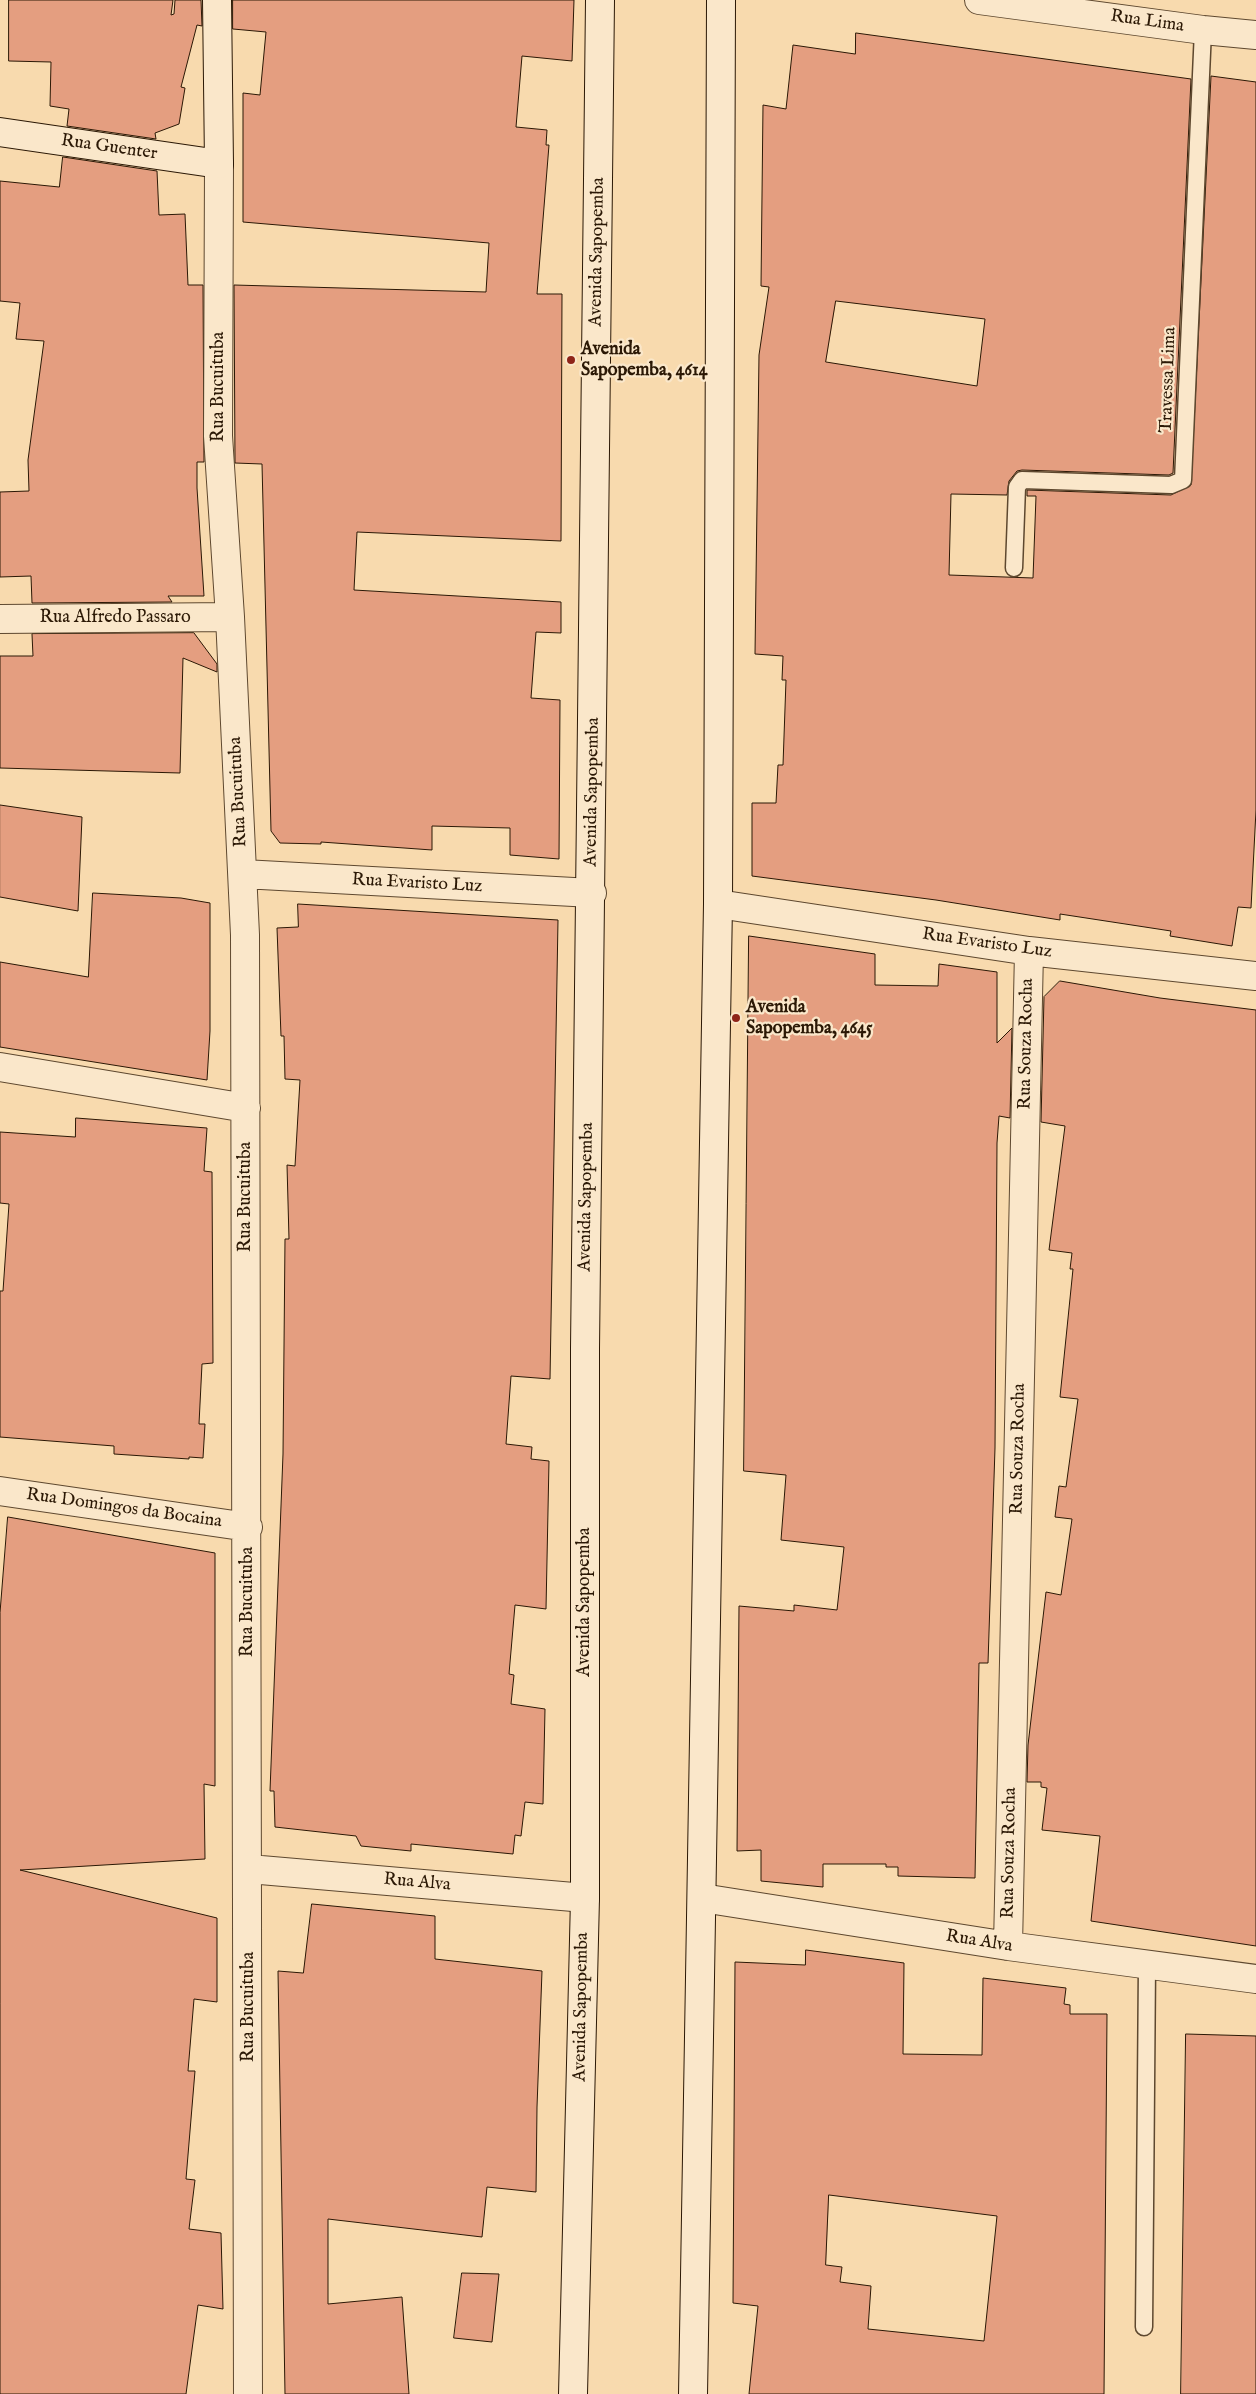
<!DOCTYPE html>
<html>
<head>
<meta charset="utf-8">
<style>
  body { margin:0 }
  canvas { display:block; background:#f8daae }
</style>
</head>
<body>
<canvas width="1256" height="2394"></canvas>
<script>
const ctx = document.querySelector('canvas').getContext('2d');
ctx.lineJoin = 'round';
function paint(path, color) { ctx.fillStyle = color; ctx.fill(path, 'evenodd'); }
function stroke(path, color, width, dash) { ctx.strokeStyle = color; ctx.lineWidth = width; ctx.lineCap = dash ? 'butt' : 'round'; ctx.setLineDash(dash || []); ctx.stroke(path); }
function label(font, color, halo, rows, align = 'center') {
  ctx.font = font + ' "IM FELL English",serif'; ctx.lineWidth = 4.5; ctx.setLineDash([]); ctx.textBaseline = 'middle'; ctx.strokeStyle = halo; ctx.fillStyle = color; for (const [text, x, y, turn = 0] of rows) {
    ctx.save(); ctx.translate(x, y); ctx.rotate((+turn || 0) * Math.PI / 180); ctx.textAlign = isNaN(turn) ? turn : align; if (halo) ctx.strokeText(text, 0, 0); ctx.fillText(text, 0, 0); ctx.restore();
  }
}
const building = new Path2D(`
  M9,0h164l-2,15 3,-1 1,-14h26l1,26 -5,-1 -16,62 4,1 -6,36 -24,9 1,6 -89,-13 2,-17 -19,-3 1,-44 -42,-1z
  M233,0h341l-2,61 -50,-5 -6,71 31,3 -1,15h3l-12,149h25l-1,247 -204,-9 -3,58 207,12v31l-25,-1 -5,66 29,2 -1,159 -49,-4v-27l-78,-2v24l-111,-8v2l-41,-1 -9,-12 -9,-367 -27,-1 -1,-178 252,7 3,-49 -246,-21v-129l17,2 6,-63 -33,-3z
  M856,33l335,46 -18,394 -4,2 -147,-5 -5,1 -8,10 -2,14 -56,-1 -2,81 84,3 3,-82h-9v-6l144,5 20,-10 20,-409 45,6v728l-5,98 -13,-1 -6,39 -62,-10 1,-5 -111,-17v6l-124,-20 -184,-24v-73h24l2,-38h5l3,-85h-4l1,-24 -28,-2 4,-299 10,-68 -8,-1 2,-181 23,4 7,-64 62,9zM836,301l149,18 -8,67 -151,-24z
  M63,157l94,14 2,44 26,-1 3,71h15l1,177h-7v26l7,108h-36l4,6 -140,1 -1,-27 -31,1v-85l29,-1 -1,-31 16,-119 -28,-2 4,-36 -20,-2v-120l59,6z
  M194,633l23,31v8l-34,-14 -3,115 -180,-5v-112h33l-1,-22z
  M0,805l82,12 -4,94 -78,-14z
  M93,893l88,5 29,5v128l-3,49 -207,-33v-85l88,15z
  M298,904l260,16 -8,459 -39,-3 -5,68 26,3 -1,12 18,2 -3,148 -31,-4 -6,69 5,1 -3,29 34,5 -2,95 -18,-2 -4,34 -6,-1 -2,19 -102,-10v7l-50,-5 -5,-10 -81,-9 -1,-36h-4l13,-337 2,-215h4l-2,-74 8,1 5,-86 -15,-1 -1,-43h-3l-4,-108 21,-1z
  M749,936l126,18v31l63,1 1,-22 58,8v71l15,-15 -2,90 -11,-2 -2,27 -2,305 -7,215h-9l-4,215 -77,-2v-9h-12v-3h-63v23l-62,-6v-31l-24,1 2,-245 55,5v-6l43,5 7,-63 -63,-7 5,-65 -42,-4z
  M1060,981l100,17 96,12v936l-165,-25 9,-85 -58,-6 5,-42 -6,-1v-5h-14l1,-37 18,-153 15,3 11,-76 -17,-2 4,-31 7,1 12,-88 -18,-2 13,-128h-3l2,-16 -23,-3 16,-124 -24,-4 3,-125z
  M76,1118l131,10 -3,43 8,1 1,191 -11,1 -3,60h6l-2,34 -14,-1v2l-75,-5v-8l-114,-9v-146h3l6,-87 -9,-1v-71l75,5z
  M8,1517l207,36v233l-11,-2 1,75 -185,11 197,48v84l-23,-3 -6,72h7l-9,108 9,1 -6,49 32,4 2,76 -25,-4 -12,89h-186v-781z
  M312,1904l123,12v43l107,12 -5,136 -1,85 -49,-5 -5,50 -154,-18v85l74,-7 7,97h-124l-7,-423 25,2z
  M806,1950l98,13 -1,91 79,1 1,-77 83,10 -2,16 6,1v9h37l-3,380h-355l9,-88 -25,-3 2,-341 70,3zM829,2195l168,21 -13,125 -116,-12 3,-43 -31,-4 2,-15 -16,-2z
  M1186,2034l70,2v358h-75z
  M462,2273l37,1 -7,68 -38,-4z`);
const lane = new Path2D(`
  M1014,568l3,-81 5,-7 149,5 12,-5 20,-450
  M1144,2327l3,-362`);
const street = new Path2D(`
  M979,0l224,30 53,5
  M219,164l-1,272 12,181 15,318 3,1459
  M0,619l230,-2
  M243,874l349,19
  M718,904l311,47 227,25
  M0,1067l246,41
  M0,1491l248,36
  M249,1869l336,29
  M702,1898l306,48 248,33
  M1008,1946l21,-995`);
const secondary = new Path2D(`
  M0,132l219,32 -2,-164
  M573,2394l12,-496v-550l15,-1348
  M693,2394l25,-1490 3,-904`);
const markers = [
  [571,360,5,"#8f2418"],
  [736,1018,5,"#8f2418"]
];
const streetNames = [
  ["Rua Lima",1147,22,8],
  ["Rua Guenter",109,148,8],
  ["Avenida Sapopemba",598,252,-89],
  ["Travessa Lima",1169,380,-88],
  ["Rua Bucuituba",219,387,-90],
  ["Rua Alfredo Passaro",115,618],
  ["Rua Bucuituba",239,792,-93],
  ["Avenida Sapopemba",593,792,-89],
  ["Rua Evaristo Luz",417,884,3],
  ["Rua Evaristo Luz",987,944,8],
  ["Rua Souza Rocha",1027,1044,-89],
  ["Rua Bucuituba",246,1197,-90],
  ["Avenida Sapopemba",587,1197,-89],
  ["Rua Souza Rocha",1019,1449,-89],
  ["Rua Domingos da Bocaina",124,1509,8],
  ["Rua Bucuituba",248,1602,-90],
  ["Avenida Sapopemba",585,1602,-90],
  ["Rua Souza Rocha",1010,1853,-89],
  ["Rua Alva",417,1883,5],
  ["Rua Alva",979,1942,9],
  ["Rua Bucuituba",249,2007,-90],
  ["Avenida Sapopemba",582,2007,-89]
];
const poiNames = [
  ["Avenida",581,350],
  ["Sapopemba, 4614",581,371],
  ["Avenida",746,1008],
  ["Sapopemba, 4645",746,1029]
];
paint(building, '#e49e80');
stroke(building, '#2b1805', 1);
stroke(lane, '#5e482f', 19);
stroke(street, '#5e482f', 30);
stroke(secondary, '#2b1805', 30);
stroke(lane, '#fae7ca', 16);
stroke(street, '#fae7ca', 28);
stroke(secondary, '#fae7ca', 28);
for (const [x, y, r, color] of markers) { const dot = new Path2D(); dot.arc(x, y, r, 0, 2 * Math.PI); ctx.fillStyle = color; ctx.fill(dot); stroke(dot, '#fae7ca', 2); }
label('18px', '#2b1805', '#fae7ca', streetNames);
label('bold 18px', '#2b1805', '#fae7ca', poiNames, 'left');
</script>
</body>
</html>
